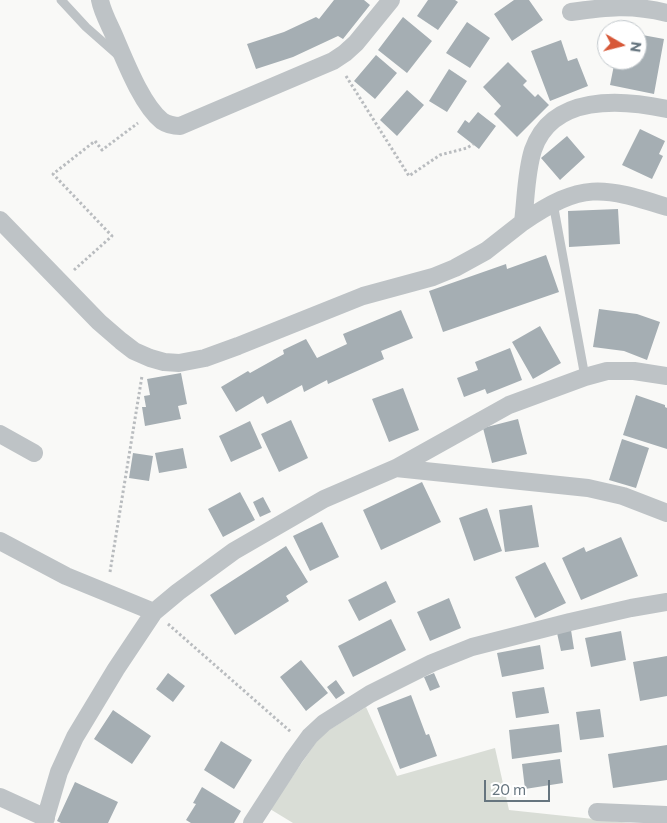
<!DOCTYPE html>
<html>
<head>
<meta charset="utf-8">
<style>
  body { margin:0 }
  #map { position:relative; width:667px; height:823px; overflow:hidden; background:#f9f9f7; font-family:Commissioner,sans-serif }
  canvas { display:block }
  .north { position:absolute; left:597px; top:20px; width:50px; height:50px; box-sizing:border-box; background:#fff; border:1px solid #c2c8cc; border-radius:50%; rotate:98deg; font-size:14px; font-weight:700; line-height:20px; text-align:center; color:#66757f }
  .north::after { content:''; display:block; margin:auto; width:18px; height:22px; background:#d75838; clip-path:polygon(50% 0,100% 100%,50% 72%,0 100%) }
  .scale { position:absolute; left:484px; top:780px; width:66px; height:22px; box-sizing:border-box; border:2px solid #66757f; border-top:0; padding-left:6px; font-size:15px; line-height:18px; white-space:nowrap; color:#66757f; -webkit-text-stroke:4px #fff; paint-order:stroke }
</style>
</head>
<body>
<div id="map">
<canvas width="667" height="823"></canvas>
<div class="north">N</div>
<div class="scale">20 m</div>
</div>
<script>
const ctx = document.querySelector('canvas').getContext('2d');
ctx.lineJoin = 'round';
function paint(path, color) { ctx.fillStyle = color; ctx.fill(path, 'evenodd'); }
function stroke(path, color, width, dash) { ctx.strokeStyle = color; ctx.lineWidth = width; ctx.lineCap = dash ? 'butt' : 'round'; ctx.setLineDash(dash || []); ctx.stroke(path); }
const green = new Path2D(`
  M366,707l31,69 98,-28 14,62 122,13h-338l-23,-14 51,-74z`);
const building = new Path2D(`
  M334,0h30l6,5 -27,34 -5,-3 -45,21 -37,12 -9,-25 37,-12 32,-15 3,2z
  M428,0h27l3,2 -20,28 -21,-14z
  M514,0h15l14,20 -31,21 -18,-27z
  M403,17l29,24 -25,32 -29,-23z
  M467,22l23,16 -20,30 -24,-15z
  M637,34l27,5 -10,55 -44,-9 5,-25h22z
  M561,40l7,21 9,-3 11,28 -38,15 -19,-50z
  M376,55l21,18 -22,26 -21,-18z
  M508,62l19,19 -4,4 12,12 3,-3 11,11 -32,32 -23,-23 7,-8 -18,-19z
  M449,69l18,12 -20,31 -18,-11z
  M407,90l17,15 -27,31 -17,-16z
  M478,112l18,14 -17,23 -22,-17 8,-12 4,3z
  M640,129l25,12 -6,13 4,2 -11,23 -30,-14z
  M567,136l18,21 -25,23 -19,-22z
  M618,209l2,35 -51,3 -1,-36z
  M546,255l13,37 -116,40 -14,-41 77,-27 1,5z
  M599,309l38,5 23,8 -13,38 -23,-9 -31,-4z
  M401,310l12,28 -32,13 3,8 -56,25 -1,-4 -23,12 -2,-7 -35,19 -4,-8 -27,16 -15,-25 27,-16 2,2 34,-19 -1,-4 23,-11 11,19 30,-14 -4,-10z
  M540,326l21,37 -28,16 -21,-37z
  M510,348l12,32 -35,14 -2,-5 -21,8 -7,-19 21,-8 -3,-8z
  M181,373l6,31 -9,2 3,13 -36,7 -3,-19h4l-2,-11 6,-1 -3,-16z
  M403,388l16,42 -30,12 -17,-43z
  M636,395l29,10v2l2,1v41l-44,-14z
  M518,419l9,35 -35,9 -9,-35z
  M291,420l17,38 -29,14 -18,-38z
  M250,421l12,27 -31,14 -12,-26z
  M622,439l27,9 -13,40 -27,-8z
  M183,448l4,20 -28,5 -4,-20z
  M133,453l20,3 -4,25 -20,-3z
  M422,482l19,40 -60,28 -18,-40z
  M240,492l15,28 -32,17 -15,-28z
  M263,497l8,15 -11,5 -7,-15z
  M532,505l7,42 -34,5 -6,-42z
  M487,508l15,43 -28,10 -15,-43z
  M322,522l17,35 -29,14 -17,-35z
  M621,537l17,39 -57,24 -19,-42 22,-11 2,5z
  M286,546l22,36 -22,14 3,5 -54,34 -25,-40z
  M545,562l21,41 -31,15 -20,-41z
  M386,581l10,21 -37,19 -11,-21z
  M449,598l12,30 -31,13 -13,-29z
  M391,619l15,31 -53,27 -15,-31z
  M571,630l3,19 -13,2 -4,-18z
  M621,631l5,29 -35,7 -6,-29z
  M540,645l4,24 -42,8 -5,-24z
  M667,656v40l-27,5 -7,-39z
  M301,660l27,33 -22,18 -26,-34z
  M168,673l17,13 -12,16 -17,-13z
  M434,673l6,14 -10,4 -6,-14z
  M336,680l9,13 -9,6 -9,-12z
  M544,687l5,26 -33,5 -4,-26z
  M411,695l15,40 3,-1 8,22 -37,13 -23,-61z
  M600,709l4,28 -24,3 -4,-28z
  M113,710l38,26 -19,28 -38,-25z
  M559,724l3,28 -50,7 -3,-29z
  M221,741l31,19 -18,29 -30,-19z
  M667,745v35l-54,8 -5,-34z
  M560,759l3,24 -38,6 -3,-25z
  M75,782l43,20 -10,21h-47l-4,-2z
  M202,787l39,24 -7,12h-43l-5,-3 10,-16 -3,-1z`);
const path = new Path2D(`
  M346,76l63,100 31,-21 27,-7 6,-4
  M74,270l38,-34 -59,-62 42,-33 7,9 36,-27
  M110,572l32,-196
  M168,624l123,108`);
const lane = new Path2D(`
  M61,0l25,27 34,30
  M553,203l32,174`);
const street = new Path2D(`
  M100,0c2,11 8,22 13,33 11,25 28,71 49,88 6,4 11,5 18,5l153,-65 12,-8 11,-10 35,-43
  M571,12c36,-5 60,-8 96,1
  M0,220l99,102 22,19 13,10 16,7 14,4 15,1 26,-5 33,-12 125,-50 70,-19 22,-9 31,-17 37,-29c3,-24 3,-50 10,-72 19,-56 88,-51 134,-41
  M523,222c59,-40 78,-36 144,-15
  M0,434l34,19
  M396,468l192,20 35,8 44,17
  M0,541l66,35 88,36
  M0,797l46,21
  M597,812l70,3
  M44,823l15,-51 16,-35 41,-68 38,-57 24,-20 56,-41 90,-52 72,-31 113,-63 76,-28 22,-6h27l33,5
  M252,823l42,-65 16,-22 14,-13 46,-29 62,-31 40,-16 98,-25 61,-14 36,-6`);
paint(green, '#d9ddd6');
paint(building, '#a5aeb3');
stroke(path, '#b9bcbf', 3, [2.5, 2.5]);
stroke(lane, '#bec3c6', 9);
stroke(street, '#bec3c6', 18);
</script>
</body>
</html>
